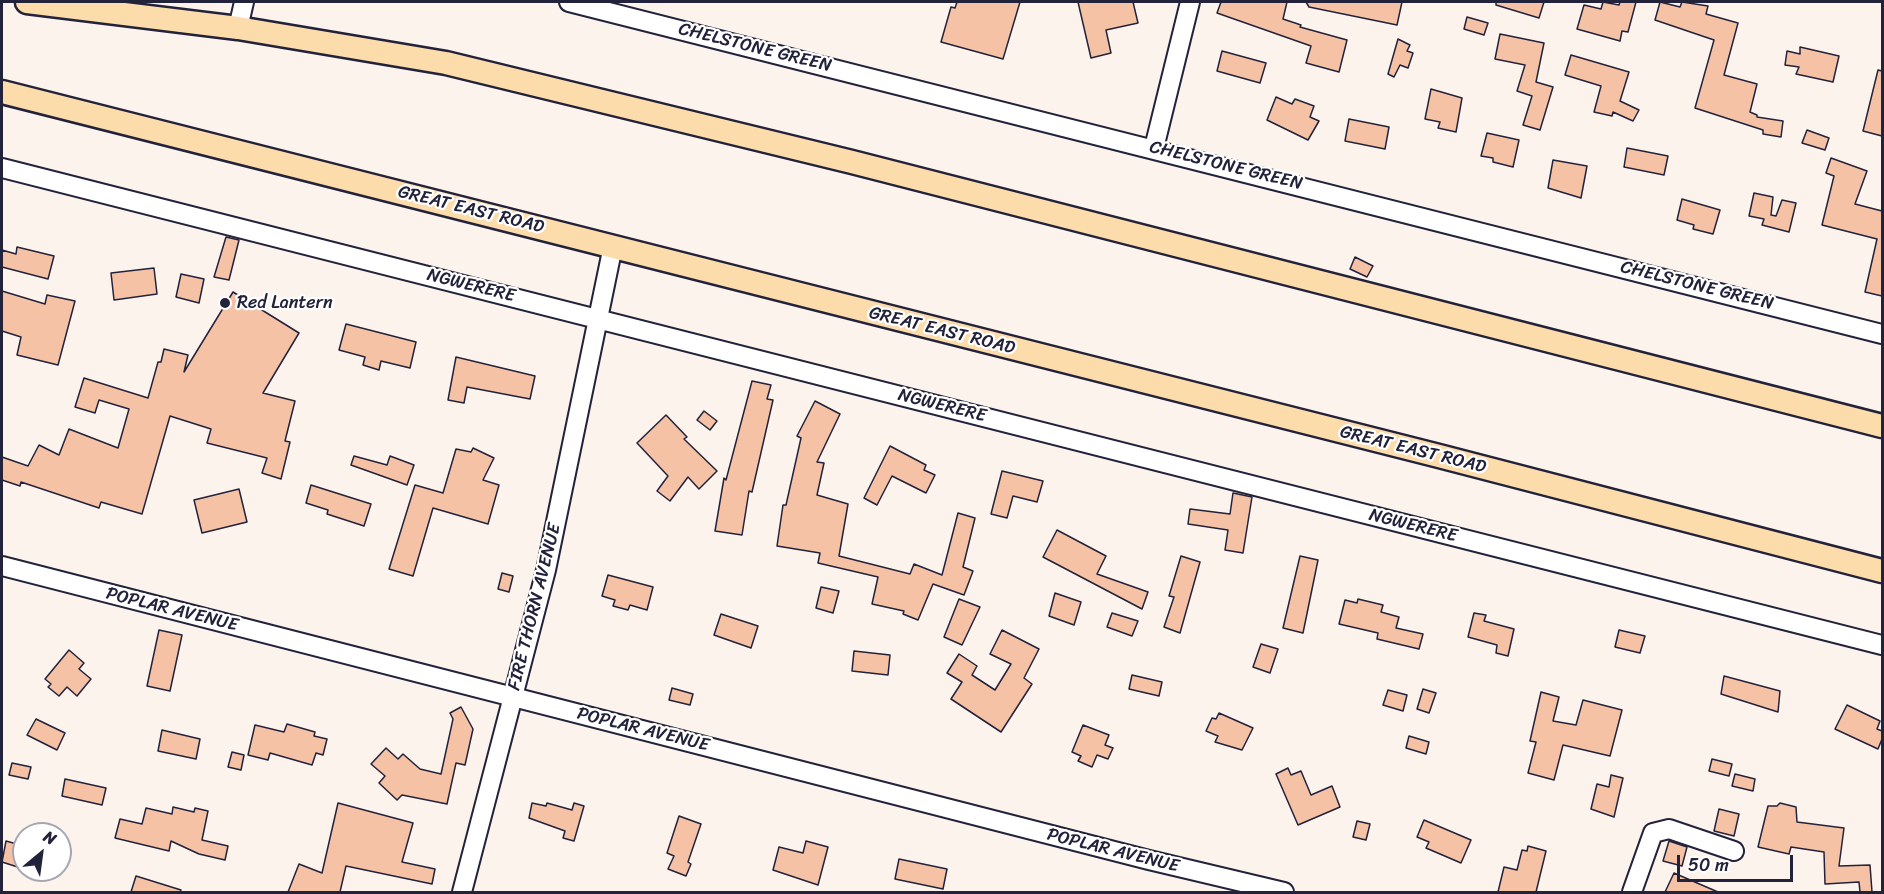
<!DOCTYPE html>
<html>
<head>
<meta charset="utf-8">
<style>
  body { margin:0 }
  #map { position:relative; width:1884px; height:894px; overflow:hidden; background:#fdf3ed; font-family:Sriracha,sans-serif }
  canvas { display:block }
  .frame { position:absolute; inset:0; border:3px solid #22223b; pointer-events:none }
  .north { position:absolute; left:12px; top:822px; width:60px; height:60px; box-sizing:border-box; background:#fff; border:2px solid #a7a7b1; border-radius:50%; rotate:29deg; font-size:16px; font-weight:700; line-height:24px; text-align:center; color:#22223b }
  .north::after { content:''; display:block; margin:auto; width:21px; height:27px; background:#22223b; clip-path:polygon(50% 0,100% 100%,50% 72%,0 100%) }
  .scale { position:absolute; left:1677px; top:855px; width:116px; height:27px; box-sizing:border-box; border:3px solid #22223b; border-top:0; padding-left:8px; font-size:18px; line-height:21px; white-space:nowrap; color:#22223b; -webkit-text-stroke:4px #fff; paint-order:stroke }
</style>
</head>
<body>
<div id="map">
<canvas width="1884" height="894"></canvas>
<div class="frame"></div>
<div class="north">N</div>
<div class="scale">50 m</div>
</div>
<script>
const ctx = document.querySelector('canvas').getContext('2d');
ctx.lineJoin = 'round';
function paint(path, color) { ctx.fillStyle = color; ctx.fill(path, 'evenodd'); }
function stroke(path, color, width, dash) { ctx.strokeStyle = color; ctx.lineWidth = width; ctx.lineCap = dash ? 'butt' : 'round'; ctx.setLineDash(dash || []); ctx.stroke(path); }
function label(font, color, halo, rows, align = 'center') {
  ctx.font = font + ' Sriracha,sans-serif'; ctx.lineWidth = 4.5; ctx.setLineDash([]); ctx.textBaseline = 'middle'; ctx.strokeStyle = halo; ctx.fillStyle = color; for (const [text, x, y, turn = 0] of rows) {
    ctx.save(); ctx.translate(x, y); ctx.rotate((+turn || 0) * Math.PI / 180); ctx.textAlign = isNaN(turn) ? turn : align; if (halo) ctx.strokeText(text, 0, 0); ctx.fillText(text, 0, 0); ctx.restore();
  }
}
const building = new Path2D(`
  M957,2h63l-17,57 -62,-17 10,-35 4,1z
  M1078,2h55l5,21 -32,7 5,23 -20,5z
  M1221,2h66l-4,17 18,6 -1,2 47,13 -8,32 -33,-9 5,-17 -94,-33z
  M1306,2h96l-5,23 -88,-18z
  M1496,2h48l-5,16 -43,-13z
  M1603,2l16,3 1,-3h16l-8,30 -6,-1 -2,10 -43,-12 7,-24 17,4z
  M1660,2l20,5 2,-5 26,4 -2,8 32,9 -14,52 33,9 -7,28 7,3v2l26,4 -2,16 -18,-3v-4l-68,-22 19,-68 -59,-20z
  M1467,17l21,6 -4,12 -20,-6z
  M1500,34l44,9 -8,39 17,5 -13,43 -17,-5 9,-29 -15,-5 8,-26 -30,-6z
  M1398,39l12,6 -3,6 6,2 -5,15 -8,-3 -6,12 -6,-3z
  M1800,47l39,9 -6,26 -37,-8 3,-7 -14,-2 2,-14 13,3z
  M1222,51l44,12 -6,20 -43,-12z
  M1571,55l58,17 -9,29 19,9 -6,11 -20,-9 -1,4 -18,-4 7,-26 -36,-11z
  M1878,70l4,1v65l-19,-5z
  M1431,89l31,9 -6,34 -18,-4 2,-6 -15,-3z
  M1276,97l16,7 3,-5 19,7 -4,11 9,4 -11,19 -41,-20z
  M1349,119l40,8 -4,22 -40,-8z
  M1807,130l22,8 -4,12 -23,-7z
  M1487,133l32,7 -6,27 -20,-5v-4l-12,-2z
  M1627,148l41,8 -4,19 -40,-8z
  M1831,158l36,13 -12,33 27,7v85l-17,-4 12,-53 -55,-14 12,-49 -8,-3z
  M1553,160l34,6 -6,32 -33,-10z
  M1754,193l19,4 -2,18 5,1 6,-16 14,3 -7,29 -27,-7 2,-6 -15,-3z
  M1682,199l38,11 -7,24 -20,-5 1,-4 -17,-5z
  M226,237l13,3 -10,40 -15,-3z
  M17,247l37,9 -6,23 -46,-12v-17l14,4z
  M1355,257l18,9 -6,11 -17,-8z
  M154,268l3,26 -43,6 -3,-27z
  M181,274l23,5 -5,24 -23,-6z
  M2,291l43,13 2,-9 28,6 -17,64 -41,-10 4,-18 -19,-6z
  M233,292l66,41 -36,60 32,8 -10,40 5,1 -9,37 -19,-6 5,-15 -60,-15 4,-14 -41,-13 -28,98 -41,-12 -2,6 -78,-26 -1,4 -18,-6v-23l26,9 11,-21 20,10 10,-26 49,19 11,-39 -30,-9 -4,13 -20,-6 9,-29 64,20 10,-36h3l3,-13 24,6 -4,17z
  M346,324l70,18 -6,26 -29,-7 -2,9 -16,-5 2,-8 -26,-7z
  M456,357l79,19 -5,23 -63,-12 -3,16 -16,-3z
  M752,381l19,4 -4,14 6,1 -21,92 -3,-1 -7,44 -27,-4 9,-53 2,2z
  M815,401l25,13 -23,48 7,1 -7,32 31,9 -9,52 71,18 4,-10 28,11 16,-62 17,5 -12,49 10,4 -9,24 -31,-11 -15,36 -15,-6 1,-3 -32,-7 6,-27 -60,-14 2,-10 -43,-7 6,-41h3l15,-67 -4,-2z
  M704,411l13,10 -7,9 -13,-10z
  M666,415l21,22 -3,2 33,32 -18,18 -11,-12 -18,24 -13,-10 11,-15 -31,-33z
  M890,446l36,19 -2,5 11,5 -9,18 -34,-17 -15,29 -13,-7z
  M473,448l21,10 -11,22 16,5 -11,39 -55,-16 -20,68 -24,-7 26,-84 28,8 13,-44 15,3z
  M354,456l33,9 3,-9 24,9 -7,20 -56,-20z
  M1002,471l41,10 -6,21 -24,-6 -6,22 -16,-4z
  M311,485l60,19 -7,22 -37,-12 1,-4 -22,-7z
  M239,489l8,33 -45,11 -8,-33z
  M1233,493l19,4 -9,56 -18,-3 3,-20 -40,-6 2,-15 40,5z
  M1057,530l49,26 -9,18 51,18 -6,17 -99,-52z
  M1181,556l19,6 -20,71 -16,-6 10,-30 -5,-1z
  M1300,556l18,4 -15,73 -20,-5z
  M502,573l11,3 -4,16 -11,-3z
  M608,575l45,12 -6,23 -17,-5 -2,5 -15,-4 2,-6 -13,-4z
  M821,587l18,4 -6,22 -17,-5z
  M1055,593l26,9 -7,23 -25,-9z
  M959,599l21,8 -18,38 -18,-8z
  M1358,599l25,6 -2,7 18,5 -3,11 27,6 -4,15 -42,-10 1,-6 -39,-9 6,-24 12,3z
  M1112,613l26,8 -6,15 -25,-9z
  M1474,613l12,2 -2,6 30,8 -6,27 -12,-3 1,-8 -29,-8z
  M721,614l37,12 -7,22 -37,-13z
  M159,630l23,5 -12,56 -23,-5z
  M1002,630l37,19 -15,29 8,6 -31,48 -50,-33 11,-17 -15,-9 12,-19 18,12 -5,9 23,15 16,-26 -21,-10z
  M1619,630l26,6 -5,17 -25,-6z
  M1261,644l17,5 -8,24 -17,-6z
  M69,650l15,13 -5,6 12,10 -14,17 -10,-9 -8,9 -11,-9 3,-3 -6,-5z
  M854,651l36,4 -2,20 -36,-4z
  M1132,675l30,7 -3,14 -30,-7z
  M1724,676l56,15 -2,21 -57,-18z
  M672,688l21,6 -3,11 -21,-5z
  M1423,689l13,4 -7,20 -12,-4z
  M1388,690l19,5 -4,16 -20,-6z
  M1541,692l18,5 -6,24 23,4 7,-25 39,10 -12,46 -47,-11 -9,35 -26,-7 8,-31 -6,-1z
  M1847,705l33,16 -3,8 5,2v8l-4,10 -43,-20z
  M461,707l12,22 -8,36 -9,-2 -9,41 -45,-9 -5,5 -18,-17 6,-7 -14,-12 15,-16 12,11 5,-5 17,15 21,5 12,-55 -3,-6z
  M1219,713l34,15 -11,22 -27,-8 3,-6 -12,-5 6,-13 4,1z
  M36,719l29,14 -8,17 -30,-15z
  M287,724l28,8 -1,4 13,3 -4,16 -7,-2 -4,12 -42,-12 -2,7 -20,-5 7,-30 29,7z
  M1083,725l26,10 -4,10 8,3 -5,11 -11,-4 -5,12 -14,-6 3,-5 -9,-4z
  M162,730l38,9 -4,20 -38,-8z
  M1409,736l20,6 -3,12 -20,-6z
  M232,752l12,3 -3,15 -13,-3z
  M1712,759l20,5 -3,12 -20,-5z
  M12,763l19,4 -3,12 -19,-4z
  M1288,768l3,7 10,-4 10,24 21,-9 8,21 -42,18 -22,-51z
  M1735,774l20,5 -2,12 -21,-5z
  M1611,775l12,3 -9,39 -23,-8 6,-25 12,3z
  M65,779l41,9 -4,17 -40,-9z
  M338,803l75,20 -11,39 33,7 -3,15 -86,-18 -6,26h-52l11,-28 23,9z
  M532,803l14,3 1,-3 25,7 2,-7 10,3 -10,35 -11,-3 2,-7 -36,-13z
  M1780,803l16,4 1,15 47,6 -5,38 31,-1 2,27h-12l-1,-10 -34,2 -1,-32 -33,-5 -2,7 -31,-7 10,-41h9z
  M173,807l21,5 1,-4 13,3 -6,29 26,6 -3,14 -26,-6 -28,-13 -2,10 -54,-13 5,-19 22,5 4,-16 26,6z
  M1719,809l20,5 -5,22 -20,-5z
  M679,816l22,8 -13,38 3,2 -5,12 -18,-7 6,-13 -7,-3z
  M1424,820l47,20 -10,23 -35,-15 3,-6 -12,-5z
  M1357,821l13,3 -4,16 -13,-3z
  M6,841l18,5v23l-22,-7z
  M806,841l22,6 -10,38 -45,-15 6,-23 24,6z
  M1669,841l18,6 -5,19 -19,-5z
  M1528,846l18,5 -10,41h-38l6,-25 13,3 5,-20 5,1z
  M899,859l48,10 -4,20 -48,-10z
  M1674,873l44,19h-53z
  M136,876l45,14 -1,2h-49z`);
const minor = new Path2D(`
  M569,2l1313,332
  M238,28l6,-26
  M1154,148l36,-146
  M2,168l1880,477
  M2,566l1147,294 135,32
  M462,892l84,-322 67,-324
  M1632,892l21,-59 16,-4 65,22`);
const major = new Path2D(`
  M27,2l211,26 208,35 406,99 1030,264
  M2,92l1437,364 443,115`);
const markers = [
  [225,303,6,"#22223b"]
];
const streetNames = [
  ["CHELSTONE GREEN",755,48,14],
  ["CHELSTONE GREEN",1226,166,14],
  ["GREAT EAST ROAD",471,210,14],
  ["NGWERERE",471,286,14],
  ["CHELSTONE GREEN",1697,286,14],
  ["GREAT EAST ROAD",942,331,14],
  ["NGWERERE",942,406,14],
  ["GREAT EAST ROAD",1413,450,14],
  ["NGWERERE",1413,526,14],
  ["FIRE THORN AVENUE",535,607,-76],
  ["POPLAR AVENUE",172,610,14],
  ["POPLAR AVENUE",643,730,14],
  ["POPLAR AVENUE",1113,851,14]
];
const poiNames = [
  ["Red Lantern",237,303]
];
paint(building, '#f5c2a6');
stroke(building, '#22223b', 1.5);
stroke(minor, '#22223b', 22);
stroke(major, '#22223b', 27);
stroke(minor, '#fff', 18);
stroke(major, '#fddcac', 22);
for (const [x, y, r, color] of markers) { const dot = new Path2D(); dot.arc(x, y, r, 0, 2 * Math.PI); ctx.fillStyle = color; ctx.fill(dot); stroke(dot, '#fff', 2); }
label('18px', '#22223b', '#fff', streetNames);
label('18px', '#22223b', '#fff', poiNames, 'left');
</script>
</body>
</html>
